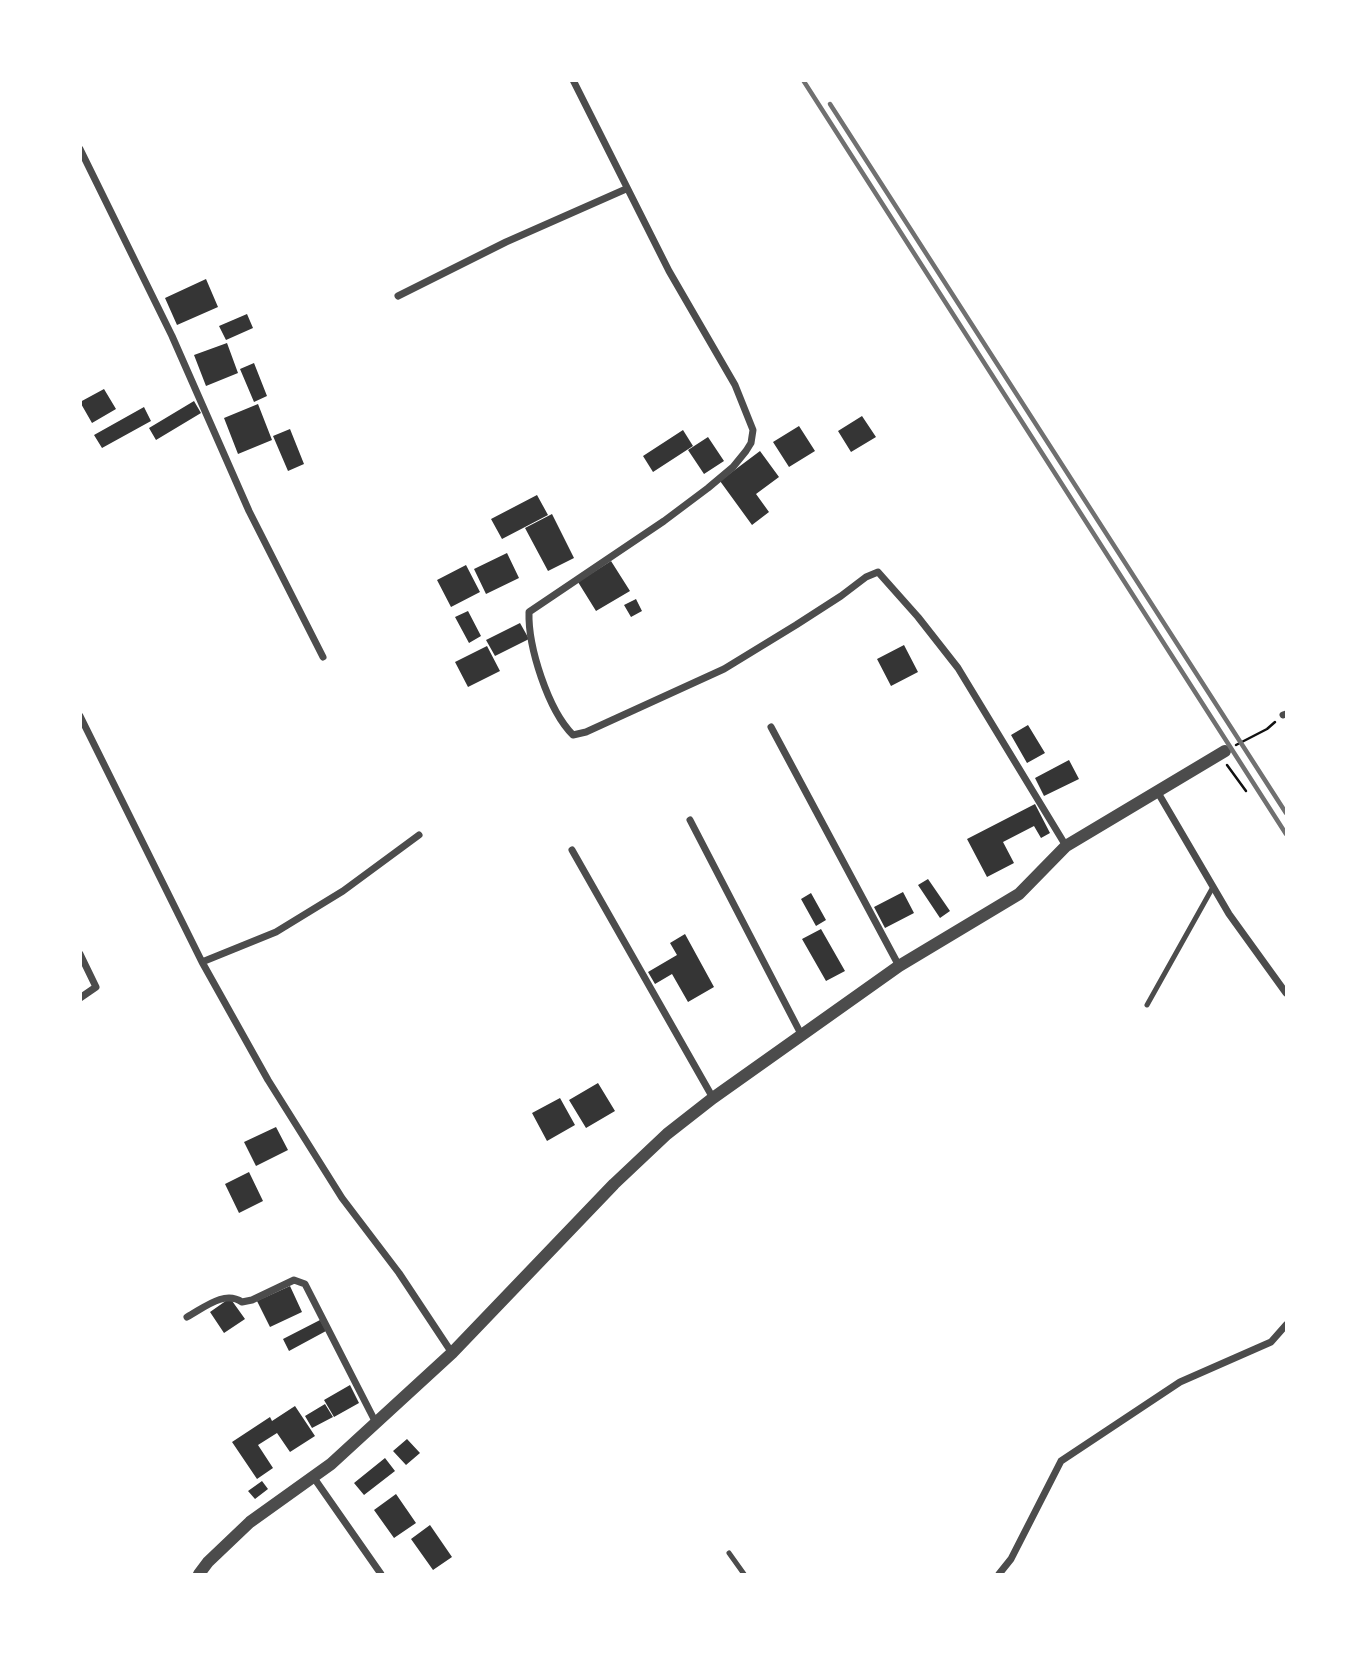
<!DOCTYPE html>
<html>
<head>
<meta charset="utf-8">
<style>
  body { margin:0 }
  #map { position:relative; width:1367px; height:1655px; overflow:hidden; background:#fff; font-family:Manrope,sans-serif }
  canvas { display:block }
  .frame { position:absolute; inset:0; border:82px solid #fff; pointer-events:none }
</style>
</head>
<body>
<div id="map">
<canvas width="1367" height="1655"></canvas>
<div class="frame"></div>
</div>
<script>
const ctx = document.querySelector('canvas').getContext('2d');
ctx.lineJoin = 'round';
function paint(path, color) { ctx.fillStyle = color; ctx.fill(path, 'evenodd'); }
function stroke(path, color, width, dash) { ctx.strokeStyle = color; ctx.lineWidth = width; ctx.lineCap = dash ? 'butt' : 'round'; ctx.setLineDash(dash || []); ctx.stroke(path); }
const building = new Path2D(`
  M206,279l12,28 -41,18 -12,-27z
  M247,314l6,14 -27,12 -7,-14z
  M227,343l11,30 -32,13 -12,-31z
  M254,363l13,33 -13,6 -14,-33z
  M104,389l12,20 -24,14 -12,-21z
  M194,401l7,12 -45,27 -7,-12z
  M258,404l14,36 -34,14 -14,-36z
  M144,407l7,14 -49,27 -8,-13z
  M862,416l14,21 -25,15 -13,-21z
  M799,426l16,25 -26,16 -16,-25z
  M290,429l14,35 -16,7 -15,-35z
  M683,430l10,16 -40,26 -10,-16z
  M708,437l16,24 -20,13 -16,-24z
  M760,451l19,26 -23,17 13,18 -17,13 -32,-44z
  M537,495l11,20 -46,24 -11,-20z
  M552,514l22,44 -26,13 -23,-43z
  M507,553l12,25 -33,16 -12,-25z
  M611,561l19,30 -34,20 -18,-29z
  M466,565l14,27 -29,15 -14,-27z
  M636,599l6,12 -11,6 -7,-12z
  M468,611l13,25 -12,7 -14,-26z
  M520,623l9,16 -34,17 -9,-16z
  M904,645l14,27 -27,14 -14,-27z
  M487,646l13,25 -32,16 -13,-25z
  M1028,725l17,28 -18,10 -16,-28z
  M1069,760l10,19 -35,17 -9,-18z
  M1035,804l15,29 -9,5 -7,-12 -31,16 11,21 -27,14 -20,-38z
  M928,879l22,32 -10,7 -22,-33z
  M903,892l11,21 -29,15 -11,-21z
  M811,893l15,27 -10,6 -15,-27z
  M821,929l24,42 -19,10 -24,-42z
  M685,934l29,53 -26,15 -16,-28 -17,10 -7,-12 29,-17 -7,-12z
  M598,1083l17,28 -29,17 -17,-28z
  M560,1098l15,27 -28,16 -15,-28z
  M276,1127l12,23 -32,16 -12,-24z
  M249,1172l14,29 -24,12 -14,-29z
  M290,1286l12,26 -32,15 -13,-26z
  M230,1298l15,21 -21,14 -14,-21z
  M320,1320l6,11 -37,20 -6,-12z
  M350,1385l9,18 -25,14 -10,-17z
  M325,1404l8,13 -21,11 -7,-12z
  M295,1406l20,30 -25,16 -13,-19 -19,12 15,23 -16,11 -25,-37 38,-25 2,4z
  M407,1439l13,14 -14,12 -13,-14z
  M385,1458l10,13 -31,24 -10,-12z
  M262,1481l6,8 -13,10 -7,-8z
  M396,1494l20,29 -22,15 -20,-28z
  M430,1525l22,32 -19,13 -22,-31z`);
const path = new Path2D(`
  M1236,745l31,-16 8,-7
  M1227,765l19,26`);
const service = new Path2D(`
  M1147,1005l66,-118
  M729,1553l15,21`);
const minor = new Path2D(`
  M573,80l96,191 66,114 18,45 -2,13 -5,8 -13,16 -25,21 -44,33 -135,91c-1,35 19,98 44,123l13,-3 138,-63 72,-44 45,-29 25,-19 12,-5 40,45 40,51 108,178
  M80,149l92,187 77,175 74,146
  M398,296l108,-54 120,-53
  M1283,715l3,-1
  M80,716l122,246 66,118 74,118 57,75 53,80
  M771,727l128,239
  M1157,791l72,123 57,79
  M690,820l111,214
  M572,850l141,248
  M80,954l16,33 -16,11
  M202,962l74,-30 67,-41 76,-56
  M187,1317c17,-9 37,-27 55,-15l10,-2 42,-20 11,4 71,139
  M314,1478l67,96
  M999,1574l12,-15 50,-98 119,-79 91,-40 15,-17`);
const tertiary = new Path2D(`
  M199,1574l9,-12 42,-40 81,-58 121,-111 162,-169 53,-50 46,-36 186,-132 120,-72 47,-48 159,-95`);
const rail = new Path2D(`
  M803,80l483,754
  M830,104l456,709`);
paint(building, '#353535');
stroke(path, '#111', 2.5);
stroke(service, '#4c4c4c', 5);
stroke(minor, '#4c4c4c', 7);
stroke(tertiary, '#4c4c4c', 12);
stroke(rail, '#707070', 4.5);
</script>
</body>
</html>
